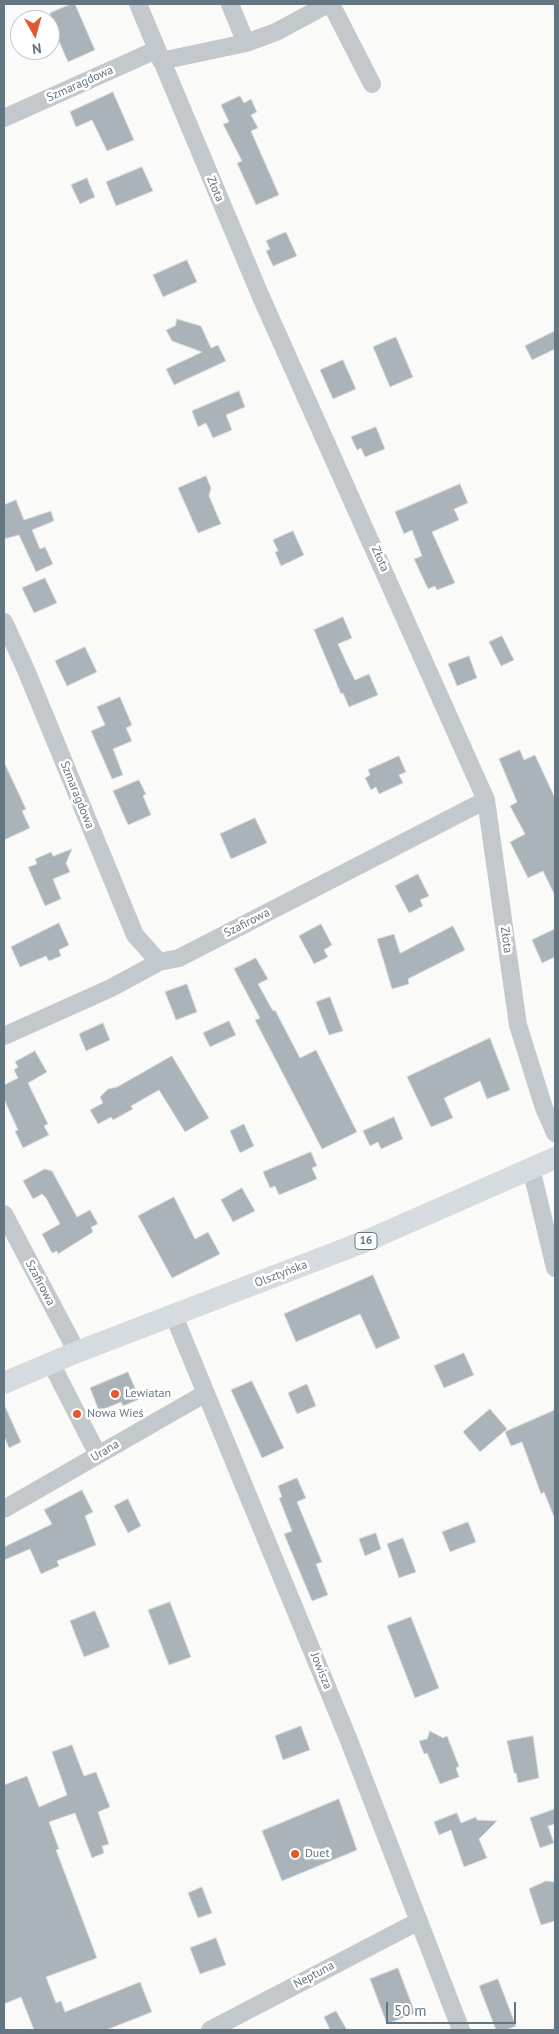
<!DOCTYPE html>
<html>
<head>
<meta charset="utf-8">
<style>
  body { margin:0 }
  #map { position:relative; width:559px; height:2034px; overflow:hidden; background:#fafaf8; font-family:"PT Sans",sans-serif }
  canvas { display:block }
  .frame { position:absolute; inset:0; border:5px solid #657683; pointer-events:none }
  .north { position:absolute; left:10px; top:10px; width:50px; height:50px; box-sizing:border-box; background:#fff; border:1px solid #c1c8cd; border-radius:50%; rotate:173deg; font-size:14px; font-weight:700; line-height:20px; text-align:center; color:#657683 }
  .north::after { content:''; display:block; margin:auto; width:18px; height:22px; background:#e4572e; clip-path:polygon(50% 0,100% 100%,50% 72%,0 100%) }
  .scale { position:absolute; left:386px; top:2002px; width:130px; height:22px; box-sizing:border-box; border:2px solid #657683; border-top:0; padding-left:6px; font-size:15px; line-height:18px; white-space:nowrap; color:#657683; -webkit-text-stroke:4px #fff; paint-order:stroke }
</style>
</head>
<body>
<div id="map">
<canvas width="559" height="2034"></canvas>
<div class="frame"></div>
<div class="north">N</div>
<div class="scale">50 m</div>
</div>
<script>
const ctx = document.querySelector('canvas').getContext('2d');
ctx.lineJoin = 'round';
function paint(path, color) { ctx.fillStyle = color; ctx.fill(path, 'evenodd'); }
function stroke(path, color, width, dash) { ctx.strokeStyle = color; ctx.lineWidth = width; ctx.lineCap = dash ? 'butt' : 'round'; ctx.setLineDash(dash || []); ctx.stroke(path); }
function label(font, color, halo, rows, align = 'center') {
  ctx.font = font + ' "PT Sans",sans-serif'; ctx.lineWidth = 5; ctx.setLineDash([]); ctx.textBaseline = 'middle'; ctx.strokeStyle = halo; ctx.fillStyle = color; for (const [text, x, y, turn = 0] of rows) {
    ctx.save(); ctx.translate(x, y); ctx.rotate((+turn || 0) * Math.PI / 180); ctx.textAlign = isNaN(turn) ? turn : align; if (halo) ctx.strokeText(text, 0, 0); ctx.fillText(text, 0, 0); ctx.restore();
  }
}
const building = new Path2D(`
  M71,4h4l20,46 -27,12 -14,-32 -4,2v-19z
  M113,92l21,48 -27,11 -15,-31 -16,7 -6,-15z
  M240,96l4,7 7,-4 6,13 -6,3 7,13 -7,3 28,64 -23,10 -19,-42 5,-2 -19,-37 6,-2 -8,-17z
  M142,167l11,24 -37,15 -10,-24z
  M87,178l8,19 -15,7 -9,-19z
  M286,232l11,24 -24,10 -7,-15 4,-2 -4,-8z
  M187,260l10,22 -34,15 -10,-22z
  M177,319l24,7 10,22 7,-3 8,16 -52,24 -8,-16 36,-17 -30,-11 -6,-11 9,-4z
  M555,331v18l-23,11 -7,-14z
  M396,337l17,40 -23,10 -17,-40z
  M343,360l13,29 -23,10 -13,-29z
  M239,391l6,16 -19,8 6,15 -19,8 -7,-15 -8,4 -6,-16z
  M376,427l9,22 -20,8 -4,-9 -4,2 -6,-13z
  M206,476l5,12 -2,8 12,28 -23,9 -20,-45z
  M460,484l8,19 -14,6 5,11 -27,12 23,51 -18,7 -2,-4 -7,3 -14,-30 8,-3 -10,-26 -8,4 -9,-22z
  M16,500l8,20 27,-9 3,10 -22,9 8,19 5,-2 8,17 -17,8 -17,-37 -15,4v-34z
  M293,531l11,24 -23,11 -6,-14 3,-1 -5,-11z
  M45,578l12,25 -23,10 -12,-25z
  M343,617l9,21 -14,6 8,18 9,18 14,-6 9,21 -29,12 -6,-14 -2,1 -27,-64z
  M502,636l12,24 -13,6 -12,-24z
  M85,647l12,25 -30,14 -12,-25z
  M469,656l8,22 -20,8 -9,-22z
  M120,697l12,28 -6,3 6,13 -19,8 10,26 -11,4 -21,-48 14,-6 -8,-18z
  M520,750l4,10 11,-5 20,43v98l-12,-25 -15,7 -18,-36 15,-8 -15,-28 7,-4 -18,-43z
  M399,756l7,16 -7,3 4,8 -24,11 -3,-7 -5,3 -6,-12 5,-3 -2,-5z
  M4,762l22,47 -4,2 8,17 -26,12z
  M139,780l7,14 -3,2 8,19 -23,10 -15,-34z
  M255,818l12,25 -36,16 -11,-25z
  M72,849l-6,14 4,9 -17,7 8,20 -16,7 -17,-39 9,-3 -2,-5 16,-7 2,4z
  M418,874l11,22 -9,4 3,6 -14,7 -14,-27z
  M59,923l10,22 -10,5 2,6 -12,5 -3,-5 -26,11 -9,-20z
  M321,924l11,21 -8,5 4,7 -14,7 -15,-28z
  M453,926l12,24 -57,29 1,5 -17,5 -15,-50 17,-5 6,19z
  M555,929v28l-13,6 -10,-23z
  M256,958l12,21 -10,5 15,27 2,-1 25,48 16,-8 41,82 -35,17 -67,-129 5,-2 -26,-49z
  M187,984l10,28 -21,8 -11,-28z
  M330,997l13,34 -14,4 -13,-33z
  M229,1021l7,14 -26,12 -7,-14z
  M103,1023l7,17 -24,11 -7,-17z
  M490,1038l20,52 -23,9 -7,-18 -36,17 9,20 -22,9 -24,-50z
  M35,1051l12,21 -19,11 20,41 -4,2 5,9 -26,13 -8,-17 3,-1 -14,-31v-14l14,-7 -4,-8 4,-3 -3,-5z
  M172,1056l37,62 -24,14 -26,-42 -28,16 2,3 -20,11 -2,-3 -13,7 -8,-14 13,-7 -3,-6 8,-8 9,-2z
  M394,1117l9,22 -22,10 -3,-7 -8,4 -7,-15z
  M244,1124l10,22 -14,7 -10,-22z
  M311,1152l6,14 -5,2 5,11 -38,16 -4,-9 -5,2 -7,-16z
  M45,1169l7,2 25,46 13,-7 8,14 -7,3 2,5 -35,22 -1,-3 -5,2 -10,-19 18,-10 -14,-26 -4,-4 -9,5 -10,-18z
  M242,1188l13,23 -22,11 -12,-22z
  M174,1197l21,42 13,-7 12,22 -48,24 -34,-62z
  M373,1275l27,63 -24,11 -16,-35 -64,28 -12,-28z
  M464,1353l10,22 -30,13 -10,-22z
  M128,1372l12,27 -17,7 -2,-4 -22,9 -9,-23z
  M252,1381l32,67 -22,10 -31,-68z
  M307,1384l9,22 -19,8 -9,-21z
  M4,1404l17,38 -12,6 -5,-12z
  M490,1409l17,20 -27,23 -17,-20z
  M555,1410v106l-1,1 -10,-25 -3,2 -19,-52 -11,4 -6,-14z
  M297,1478l9,20 -9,4 25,60 -6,2 12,31 -16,6 -28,-67 8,-3 -13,-33 3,-1 -4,-11z
  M82,1490l11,22 -8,4 11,29 -39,16 2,5 -18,8 -11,-25 -26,11v-13l48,-23 -8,-14z
  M128,1499l13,27 -13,7 -14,-27z
  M468,1522l8,20 -26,10 -8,-20z
  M376,1533l5,16 -16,7 -6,-17z
  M403,1538l13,34 -17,6 -12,-34z
  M170,1602l21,55 -22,8 -21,-55z
  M95,1611l15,36 -26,10 -14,-36z
  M411,1617l28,71 -24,10 -28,-72z
  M301,1726l9,24 -27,10 -8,-24z
  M430,1731l13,7 4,-2 12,30 -3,2 3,9 -19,7 -13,-31 -3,1 -5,-13 8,-2z
  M533,1736l6,42 -21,5 -2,-10h-2l-7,-32z
  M72,1745l12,31 12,-4 14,35 -12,5 11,32 -7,2 2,7 -12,5 -17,-45 -26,9 10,27 -3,1 41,108 -51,19 10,26 5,-2 4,11 75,-30 12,30 -46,18h-72l-13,-33 -17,7v-219l23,-9 12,31 28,-12 -15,-43z
  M339,1799l18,51 -75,31 -20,-50z
  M555,1809v15l-7,2 6,17 -14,5 -10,-30z
  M457,1813l4,10 15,-6 1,3 20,1 -18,18 8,19 -23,9 -13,-37 -12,5 -5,-13z
  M546,1881l9,1v39l-14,4 -12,-36z
  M202,1887l10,26 -14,5 -10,-25z
  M216,1938l10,27 -26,9 -10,-26z
  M398,1968l17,45 -28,11 -17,-45z
  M498,1979l18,47 -10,4h-10l-17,-44z
  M336,2011l11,19h-17l-6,-13z`);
const minor = new Path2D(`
  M138,4l123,293 225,503 32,225 26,83 11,25
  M230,4l16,39
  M331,4l41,80
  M161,61l85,-18 30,-11 52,-28
  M4,118l152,-68
  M4,622l22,48 109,265 24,27
  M4,1036l107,-48 48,-26 20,-4 307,-158
  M531,1168l24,100
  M4,1214l73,138
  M174,1316l174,422 113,292
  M51,1363l47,92
  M4,1509l202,-116
  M210,2030l209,-109`);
const major = new Path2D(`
  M4,1383l73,-31 289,-111 189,-83`);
const markers = [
  [115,1394,5,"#e4572e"],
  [77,1414,5,"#e4572e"],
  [295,1854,5,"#e4572e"]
];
const shields = [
  [366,1241,22]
];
const shieldNames = [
  ["16",366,1241]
];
const streetNames = [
  ["Szmaragdowa",80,84,-24],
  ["Złota",215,189,67],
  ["Złota",380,559,66],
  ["Szmaragdowa",77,795,68],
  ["Szafirowa",247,923,-27],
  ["Złota",506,940,82],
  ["Olsztyńska",281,1274,-21],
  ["Szafirowa",40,1283,62],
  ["Urana",105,1451,-31],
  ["Jowisza",321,1671,68],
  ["Neptuna",314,1975,-28]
];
const poiNames = [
  ["Lewiatan",125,1394],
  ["Nowa Wieś",87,1414],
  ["Duet",305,1854]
];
paint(building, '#aab3b9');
stroke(building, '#dcdcda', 1);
stroke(minor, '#c3c8cc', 18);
stroke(major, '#d6dbdf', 22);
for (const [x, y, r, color] of markers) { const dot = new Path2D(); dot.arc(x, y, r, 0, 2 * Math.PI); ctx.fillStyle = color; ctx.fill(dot); stroke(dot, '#fff', 2); }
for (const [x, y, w] of shields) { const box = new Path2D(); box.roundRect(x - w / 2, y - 8.5, w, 17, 4); ctx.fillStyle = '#fff'; ctx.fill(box); stroke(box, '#657683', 1); }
label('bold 11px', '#657683', null, shieldNames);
label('12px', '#657683', '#fff', streetNames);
label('12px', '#657683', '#fff', poiNames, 'left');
</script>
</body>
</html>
